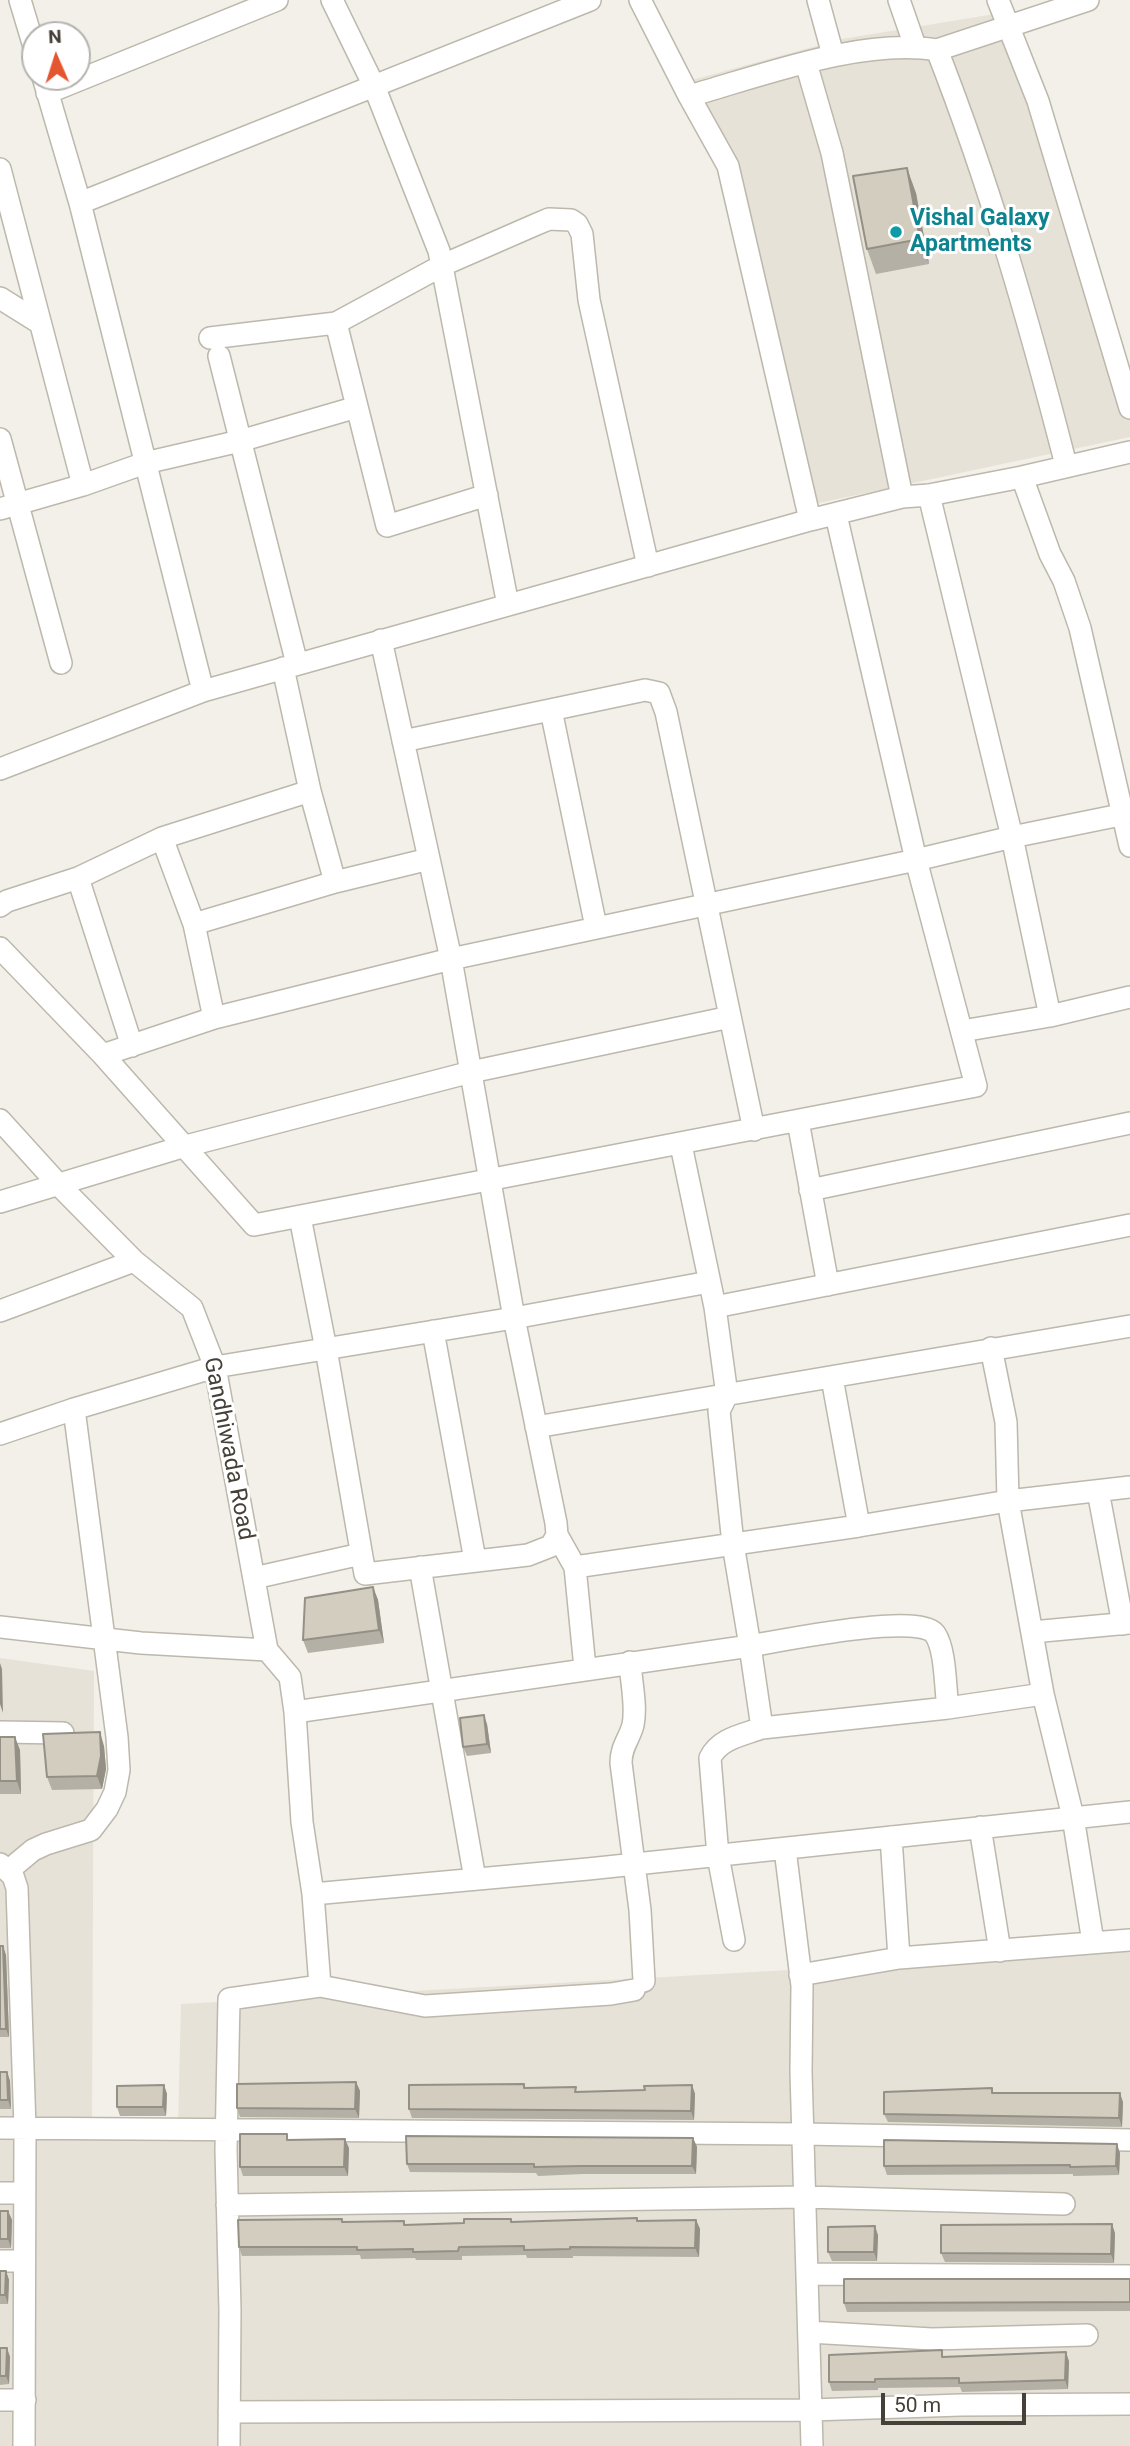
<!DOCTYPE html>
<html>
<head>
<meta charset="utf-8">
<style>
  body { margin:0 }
  #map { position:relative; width:1130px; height:2446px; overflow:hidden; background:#f3f0e9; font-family:Roboto,sans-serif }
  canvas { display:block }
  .north { position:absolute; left:21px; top:21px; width:70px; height:70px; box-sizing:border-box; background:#fff; border:2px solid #b5b3af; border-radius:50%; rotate:357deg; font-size:19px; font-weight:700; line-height:28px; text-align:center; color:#454138 }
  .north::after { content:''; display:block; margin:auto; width:24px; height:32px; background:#e35630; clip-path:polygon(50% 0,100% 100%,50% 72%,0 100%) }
  .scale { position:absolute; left:881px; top:2393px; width:145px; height:32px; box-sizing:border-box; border:4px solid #454138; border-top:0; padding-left:9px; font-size:21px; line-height:24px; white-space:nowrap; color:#454138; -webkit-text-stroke:5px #fff; paint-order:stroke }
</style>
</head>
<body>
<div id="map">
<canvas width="1130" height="2446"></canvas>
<div class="north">N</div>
<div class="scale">50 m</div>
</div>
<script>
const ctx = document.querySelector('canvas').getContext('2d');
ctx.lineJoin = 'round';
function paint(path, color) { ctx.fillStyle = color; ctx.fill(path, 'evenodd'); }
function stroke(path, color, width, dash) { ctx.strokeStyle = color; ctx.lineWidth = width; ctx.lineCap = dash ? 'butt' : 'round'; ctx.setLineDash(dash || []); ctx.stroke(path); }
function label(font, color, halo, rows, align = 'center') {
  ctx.font = font + ' Roboto,sans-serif'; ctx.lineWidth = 6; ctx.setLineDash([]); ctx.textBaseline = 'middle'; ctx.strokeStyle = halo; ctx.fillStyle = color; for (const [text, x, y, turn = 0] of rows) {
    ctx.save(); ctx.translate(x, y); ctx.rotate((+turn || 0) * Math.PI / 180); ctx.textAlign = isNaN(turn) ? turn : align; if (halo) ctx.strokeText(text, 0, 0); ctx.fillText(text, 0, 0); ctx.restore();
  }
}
const residential = new Path2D(`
  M1013,11l117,373v53l-316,67 -65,-277 -57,-147 150,-41z
  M0,1658l94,13 -2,462 86,-7 3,-122 949,-53v495h-1130z`);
const minor = new Path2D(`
  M20,0l15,50
  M332,0l42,86 65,165 69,354
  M640,0l49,96 39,70 82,354
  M818,0l15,55
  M899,0l16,46
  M998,0l40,101 92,307
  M937,50c53,135 93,275 129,415
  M806,63l26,90 70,344
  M43,77l37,126 123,488
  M47,93l230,-93
  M689,96c72,-20 174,-59 248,-46l151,-50
  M0,169l83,316
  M80,203l510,-203
  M0,298l40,25
  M210,338l126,-15
  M219,356l78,308
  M0,439l61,224
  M1022,477l28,77 14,27 16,47 50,218
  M487,495l-100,31 -51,-203 107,-58 94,-41 12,-5 22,1 6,4 5,10 7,66 59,266
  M929,495l83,342 38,179
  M0,509l83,-24 62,-22 95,-22 117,-34
  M283,668l27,123 25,91
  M551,710l45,217
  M403,741l242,-51 14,3 7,19 88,418
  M0,769l203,-78 607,-171 92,-23 27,-2 93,-18 108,-25
  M162,838l32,86 20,94
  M78,878l54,168
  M0,906l7,-5 71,-23 84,-40 148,-47
  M194,924l141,-42 94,-23
  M0,948l103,107 151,170 722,-139 -60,-226 -80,-345
  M962,1031l88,-15 80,-19
  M103,1055l111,-37 237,-59 465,-99 96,-23 118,-24
  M0,1120l59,65 75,76 58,47 23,59 52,283
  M798,1121l30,164
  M681,1145l34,162 12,88 -8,16 14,133 17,102c29,-5 170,-34 185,-12 11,16 10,54 13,74
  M810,1190l320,-67
  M0,1202l182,-55 289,-75 259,-55
  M300,1217l26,132 39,225 163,-19 23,-9 6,-11 -1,-12 -42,-205 -63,-359 -70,-319
  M715,1307l415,-82
  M0,1311l134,-50
  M433,1331l42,229
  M991,1348l15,74 2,79 35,193 30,123 20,125
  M832,1378l27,148
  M536,1427l594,-101
  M0,1434l74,-25 141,-42 299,-49 195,-36
  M1098,1491l25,133
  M557,1535l18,32 10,101
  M420,1567l55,312
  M575,1567l284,-41 149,-25 122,-14
  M254,1578l107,-24
  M0,1627l141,16 126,7 23,27 5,35 7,110 11,72 7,92 -91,13 -3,151 4,161 -1,135
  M1032,1632l98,-9
  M630,1662c1,20 7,44 3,63 -4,15 -12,21 -12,38l19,147 4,71
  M295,1712l455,-66 12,82 186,-20 95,-14
  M0,1732l63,1
  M980,1827l20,124
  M891,1837l8,121
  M785,1849l17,137 -1,86 11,374
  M0,1864l13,12 4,12 8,240 -1,318
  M9,1870l24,-20 13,-6 45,-14 16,-21 8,-17 4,-22 -2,-33 -43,-328
  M313,1894l275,-25 542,-57
  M734,1940l-16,-84 -8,-98c10,-20 33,-23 52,-30
  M800,1975l99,-17 231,-18
  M320,1986l105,20 186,-12 23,-4
  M0,2128l803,6 327,6
  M0,2193h23
  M227,2205l578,-8 259,7
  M0,2261h24
  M807,2274l323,2
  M809,2332l123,7 155,-4
  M0,2400h25
  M229,2412l582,-2 150,-5 169,-1`);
const wall = new Path2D(`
  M916,193l13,71 -53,10 -9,-25z
  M373,1587l5,13 6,43 -76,10 -5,-13z
  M487,1724l4,29 -24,3 -4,-9z
  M0,1737l20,13 1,44h-21z
  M104,1746l2,23 -4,20 -50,1 -5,-13z
  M0,1946l6,9 3,82h-9z
  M0,2072h7l3,9 1,28h-11z
  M356,2082l4,9 -1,27 -119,-1 -3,-9z
  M164,2085l3,9 -1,22h-46l-3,-9z
  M692,2085l3,9 -1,26 -282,-2 -3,-9 116,-21 52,4 68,-2z
  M994,2093l129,9 -1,25 -234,-5 -4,-8z
  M693,2138l4,9 -1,27h-113l-45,2 -2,-3 -126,-1 -3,-8z
  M289,2140l60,8 -1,28h-105l-3,-9z
  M1120,2153l-1,22 -46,1v-2l-186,1 -3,-9z
  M0,2211h8l4,9 -1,28h-11z
  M342,2219l2,3 62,3 290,-5 4,9 -1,28 -126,-1v2h-46l-1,-3 -64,1v4h-46l-1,-2 -54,1 -1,-4 -118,1 -3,-9z
  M1115,2233l-1,30 -169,-1 -4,-9z
  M878,2235l-1,26h-45l-4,-9z
  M0,2271h6l3,9 -1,24h-8z
  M1130,2279v32l-283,1 -3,-9z
  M0,2348h7l3,9 -1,27 -9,1z
  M945,2357l124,4 -1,28 -106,3 -2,-5 -82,1v2l-46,1 -3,-9z`);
const shadedWall = new Path2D(`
  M907,168l9,25 13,71 -9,-25z
  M373,1587l5,13 6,43 -5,-13z
  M0,1663l2,6 1,44 -3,-9z
  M484,1715l3,9 4,29 -4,-9z
  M100,1732l4,14 2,23 -4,20 -5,-13z
  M15,1737l5,13 1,44 -4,-13z
  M3,1946l3,9 3,82 -3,-8z
  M7,2072l3,9 1,28 -3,-9z
  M356,2082l4,9 -1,27 -4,-9z
  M164,2085l3,9 -1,22 -3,-9z
  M692,2085l3,9 -1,26 -3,-9z
  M1120,2093l3,9 -1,25 -3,-9z
  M693,2138l4,9 -1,27 -4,-8z
  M345,2139l4,9 -1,28 -4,-9z
  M1117,2144l3,9 -1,22 -3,-9z
  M8,2211l4,9 -1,28 -3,-9z
  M696,2220l4,9 -1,28 -4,-9z
  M1112,2224l3,9 -1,30 -3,-9z
  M875,2226l3,9 -1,26 -3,-9z
  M6,2271l3,9 -1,24 -3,-9z
  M7,2348l3,9 -1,27 -3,-8z
  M1066,2352l3,9 -1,28 -3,-9z`);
const building = new Path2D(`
  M907,168l13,71 -53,10 -14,-73z
  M373,1587l6,43 -76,10 2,-42z
  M484,1715l3,29 -24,3 -3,-29z
  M100,1732l1,24 -4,20 -50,1 -4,-43z
  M0,1737h15l2,44h-17z
  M0,1946h3l3,83h-6z
  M0,2072h7l1,28h-8z
  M356,2082l-1,27 -118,-1v-24z
  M524,2084v4l52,-1 -1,5 70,-2 -1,-4 48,-1 -1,26 -282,-2v-24z
  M164,2085l-1,22h-46v-21z
  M992,2088v5h128l-1,25 -235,-4v-22z
  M240,2134h47v6l58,-1 -1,28h-104z
  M406,2136l287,2 -1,28h-112l-46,1v-3h-127z
  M884,2140l233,4 -1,22 -46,1v-2l-186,1z
  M0,2211h8v28h-8z
  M637,2218v3l59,-1 -1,28 -125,-1v2l-46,1v-4l-65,1 -1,4 -45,1v-3l-56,1v-3h-118l-1,-27 104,-1v3l62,-1v4l60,-2v-4h47v3z
  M1112,2224l-1,30 -170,-1v-28z
  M875,2226l-1,26h-46v-25z
  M0,2271h6l-1,24h-5z
  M844,2279h286v23l-286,1z
  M0,2348h7l-1,28h-6z
  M942,2350v7l124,-5 -1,28 -106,3v-5l-84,1v3h-46v-27z`);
const markers = [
  [896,232,7,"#0f9aa8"]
];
const cultureNames = [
  ["Vishal Galaxy",910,219],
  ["Apartments",910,245]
];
const streetNames = [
  ["Gandhiwada Road",228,1449,79]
];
paint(residential, '#e6e2d8');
stroke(minor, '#bdb8ac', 24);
stroke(minor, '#fff', 21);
paint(wall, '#b5b0a5');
paint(shadedWall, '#949086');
paint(building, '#d3cdc0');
stroke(building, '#949086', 2);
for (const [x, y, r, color] of markers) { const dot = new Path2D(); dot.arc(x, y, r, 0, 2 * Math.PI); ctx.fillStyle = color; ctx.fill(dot); stroke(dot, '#fff', 2.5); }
label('bold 23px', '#0d838f', '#fff', cultureNames, 'left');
label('23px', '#454138', '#fff', streetNames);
</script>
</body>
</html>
